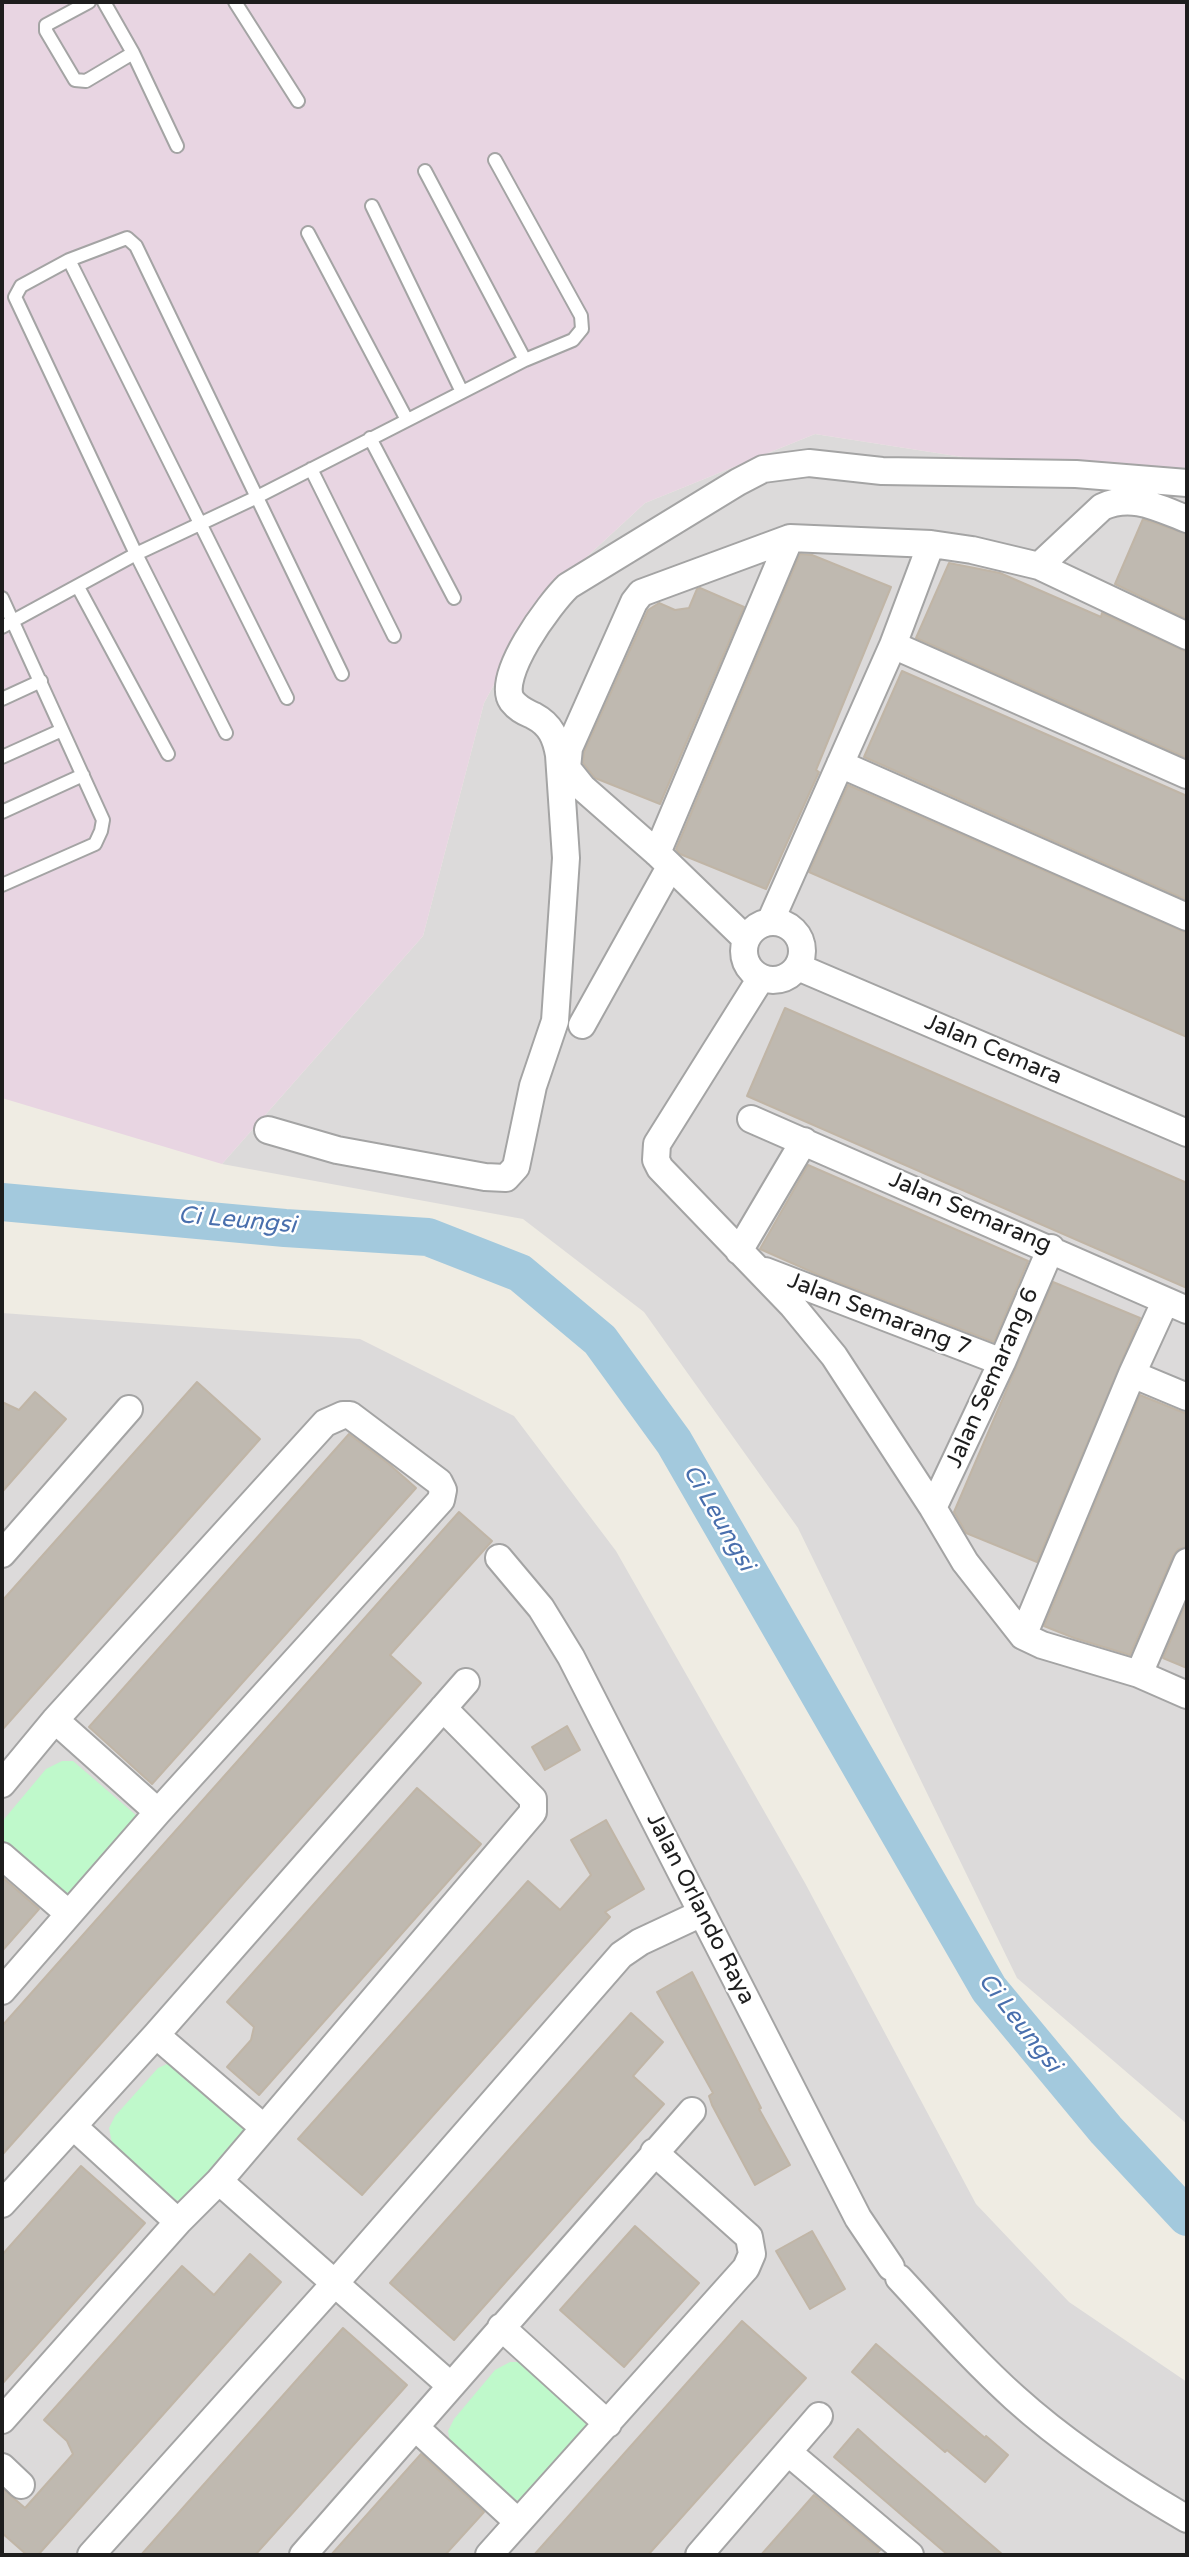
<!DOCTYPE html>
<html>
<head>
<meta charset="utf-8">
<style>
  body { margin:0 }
  #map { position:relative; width:1189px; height:2557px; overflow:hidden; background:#efece3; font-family:"Varela Round",sans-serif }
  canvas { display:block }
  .frame { position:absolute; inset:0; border:4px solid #1d1d1d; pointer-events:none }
</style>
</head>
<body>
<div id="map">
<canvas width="1189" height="2557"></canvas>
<div class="frame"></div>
</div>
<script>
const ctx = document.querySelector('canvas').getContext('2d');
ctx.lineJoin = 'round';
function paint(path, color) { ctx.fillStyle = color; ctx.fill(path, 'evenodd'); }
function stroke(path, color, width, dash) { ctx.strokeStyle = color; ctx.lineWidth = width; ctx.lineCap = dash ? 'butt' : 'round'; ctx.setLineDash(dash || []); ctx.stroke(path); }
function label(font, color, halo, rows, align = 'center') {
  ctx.font = font + ' "Varela Round",sans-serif'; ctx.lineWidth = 5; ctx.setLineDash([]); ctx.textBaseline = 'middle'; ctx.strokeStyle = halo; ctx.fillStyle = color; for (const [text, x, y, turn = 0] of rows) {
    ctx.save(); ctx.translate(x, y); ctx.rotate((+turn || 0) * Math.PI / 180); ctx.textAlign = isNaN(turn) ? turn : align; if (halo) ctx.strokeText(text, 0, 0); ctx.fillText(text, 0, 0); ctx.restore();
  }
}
const residential = new Path2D(`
  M815,434l353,55 19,-4v1639l-170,-146 -219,-450 -154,-216 -121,-93 -301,-55 201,-228 61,-233 55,-102 106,-98z
  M2,1313l358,26 154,77 102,135 189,332 171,321 93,98 118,80v173h-1185z`);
const industrial = new Path2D(`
  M2,2h1185v483l-19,4 -353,-55 -170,69 -106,98 -55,102 -61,233 -201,228 -220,-66z`);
const park = new Path2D(`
  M62,1761h11l64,55 3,15 -75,68 -63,-54c-1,-9 -1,-19 3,-27l41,-49z
  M174,2061l73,58 2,16 -64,66 -13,-1 -60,-57 -3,-15 6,-12 43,-48z
  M510,2362h12l64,55 3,15 -62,69 -13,-1 -63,-54 -3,-15 6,-12 41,-49z`);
const river = new Path2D(`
  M2,1202l283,26 143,9 92,36 80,67 74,102 315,547 117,141 81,87`);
const building = new Path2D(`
  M1143,519l44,15v85l-72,-35z
  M800,554l12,1 79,32 -75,183 3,2 -53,117 -86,-35 -4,-5z
  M949,563l51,10 101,44 1,-4 85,39v106l-271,-120z
  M700,588l44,19 -84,197 -65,-26 -12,-15 1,-11 64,-142 11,-7 16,7 14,-2 8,-19z
  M902,671l285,125v104l-323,-143z
  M848,785l339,148v104l-378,-165z
  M785,1008l402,175v105l-440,-192z
  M808,1165l220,96 -34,81 -173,-66 -61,-27z
  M1053,1282l87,36 -103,244 -71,-29 -12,-21z
  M197,1382l63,57 -258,291v-129z
  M35,1392l31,27 -64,73v-90l17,8z
  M1140,1395l47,19v133l-9,2 -5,7 -43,99 -56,-17 -30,-12z
  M349,1434l40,30 27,24 -264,296 -63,-57z
  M459,1512l33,29 -102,114 31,28 -419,472v-129z
  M1187,1601v67l-24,-10z
  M567,1726l13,24 -35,20 -13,-23z
  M417,1788l64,56 -222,251 -32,-28 24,-27 3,-13 -27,-25z
  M606,1820l38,69 -39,23 5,5 -248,278 -64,-56 230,-258 32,29 31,-35 -20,-35z
  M2,1877l37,32 -37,42z
  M692,1972l69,136 -2,1 31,56 -35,20 -43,-80 -3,-9 4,-3 -56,-101z
  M631,2013l32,29 -30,34 31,28 -210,236 -64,-57z
  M81,2166l64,57 -143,161v-129z
  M635,2226l64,57 -75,84 -64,-57z
  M812,2231l33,58 -35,20 -34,-58z
  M250,2254l31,28 -243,273h-11l-25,-22v-45l23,20 48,-54 -6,-13 -23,-21 138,-154 32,29z
  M742,2321l64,57 -19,21 -139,156h-114z
  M343,2328l64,57 -152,170h-114z
  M876,2344l109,94 1,-2 22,19 -23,27 -38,-32 -2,2 -93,-80z
  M858,2429l21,19 124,107h-55l-87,-75 -27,-23z
  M421,2454l63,58 -39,43h-114z
  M814,2495l66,55 -5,5h-114z`);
const service = new Path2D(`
  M89,2l-43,23v6l29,49 11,1 47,-28
  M104,2l29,51 44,93
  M235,2l63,99
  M425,171l100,189
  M372,206l90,186
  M308,233l99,187
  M69,260l218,438
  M370,438l84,160
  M311,469l83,167
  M78,587l90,167
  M2,598l101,222 -2,11 -6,13 -93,41
  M2,627l134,-73 119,-56 270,-138 48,-20 9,-11 -1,-13 -86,-156
  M2,699l39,-18
  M226,733l-90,-179 -121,-257 6,-11 48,-26 58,-22 9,8 206,428
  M2,757l60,-27
  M2,812l81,-37`);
const minor = new Path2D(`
  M1039,566l63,-59c30,-14 56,1 85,12
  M893,645l294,130
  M840,764l347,153
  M657,853l133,-315
  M770,922l123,-277 38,-101
  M744 951a29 29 0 1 1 58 0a29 29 0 1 1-58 0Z
  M746,939l-89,-86 -74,-65 -16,-20 2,-20 65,-146 7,-9 149,-55 141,6 41,6 67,16 148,70
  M798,967l389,166
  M761,978l-104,166 -1,16 4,8 132,137 42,51 99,152 32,54 58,74 19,9 97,29 48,21
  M582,1025l88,-158
  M751,1119l436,191
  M268,1130l69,20 148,27 21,1 10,-11 17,-81 22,-65 11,-163 -7,-103c-3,-17 -8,-30 -25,-39 -8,-4 -15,-6 -22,-15 -17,-24 38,-98 56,-115l170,-104 25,-13 46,-6 73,8 194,3 111,9
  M739,1251l65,-110
  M765,1271l237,91
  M1132,1374l55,23
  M933,1508l69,-146 49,-114
  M2,1554l127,-145
  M499,1558l42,50 30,49 287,561 33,49
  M1023,1636l109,-262 33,-72
  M1139,1674l48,-112
  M55,1720l103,92
  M2,1784l53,-64 270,-297 18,-8h7l89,67 4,8 -2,10 -283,312 -156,179
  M2,1856l67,58
  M156,2035l107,92
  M73,2126l105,96
  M219,2181l232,205
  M2,2204l154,-169 310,-353
  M899,2278c38,41 75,83 116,120 52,47 112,86 172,121
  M501,2327l107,97
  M2,2420l176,-198 41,-41 314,-369v-13l-90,-91
  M416,2428l102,94
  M789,2453l121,102
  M2,2467l19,18
  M91,2555l245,-273 285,-327 19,-13 62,-29
  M303,2555l389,-444
  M489,2555l257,-287 6,-14 -3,-17 -95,-85
  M699,2555l120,-139`);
const streetNames = [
  ["Jalan Cemara",993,1050,23],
  ["Jalan Semarang",970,1213,23],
  ["Jalan Semarang 7",879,1315,21],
  ["Jalan Semarang 6",993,1378,-66],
  ["Jalan Orlando Raya",700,1909,63]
];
const waterNames = [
  ["Ci Leungsi",237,1221,5],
  ["Ci Leungsi",718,1518,60],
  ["Ci Leungsi",1019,2023,52]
];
paint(residential, '#dcdada');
paint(industrial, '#e8d5e2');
paint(park, '#bff9cb');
stroke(river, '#a3c9dd', 38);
paint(building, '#bfb9b0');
stroke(building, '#c0b5a6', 2);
stroke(service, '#a4a4a4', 16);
stroke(minor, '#a4a4a4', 30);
stroke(service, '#fff', 12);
stroke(minor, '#fff', 26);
label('23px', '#1d1d1d', '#fff', streetNames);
label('italic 24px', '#496fad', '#fff', waterNames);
</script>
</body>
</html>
